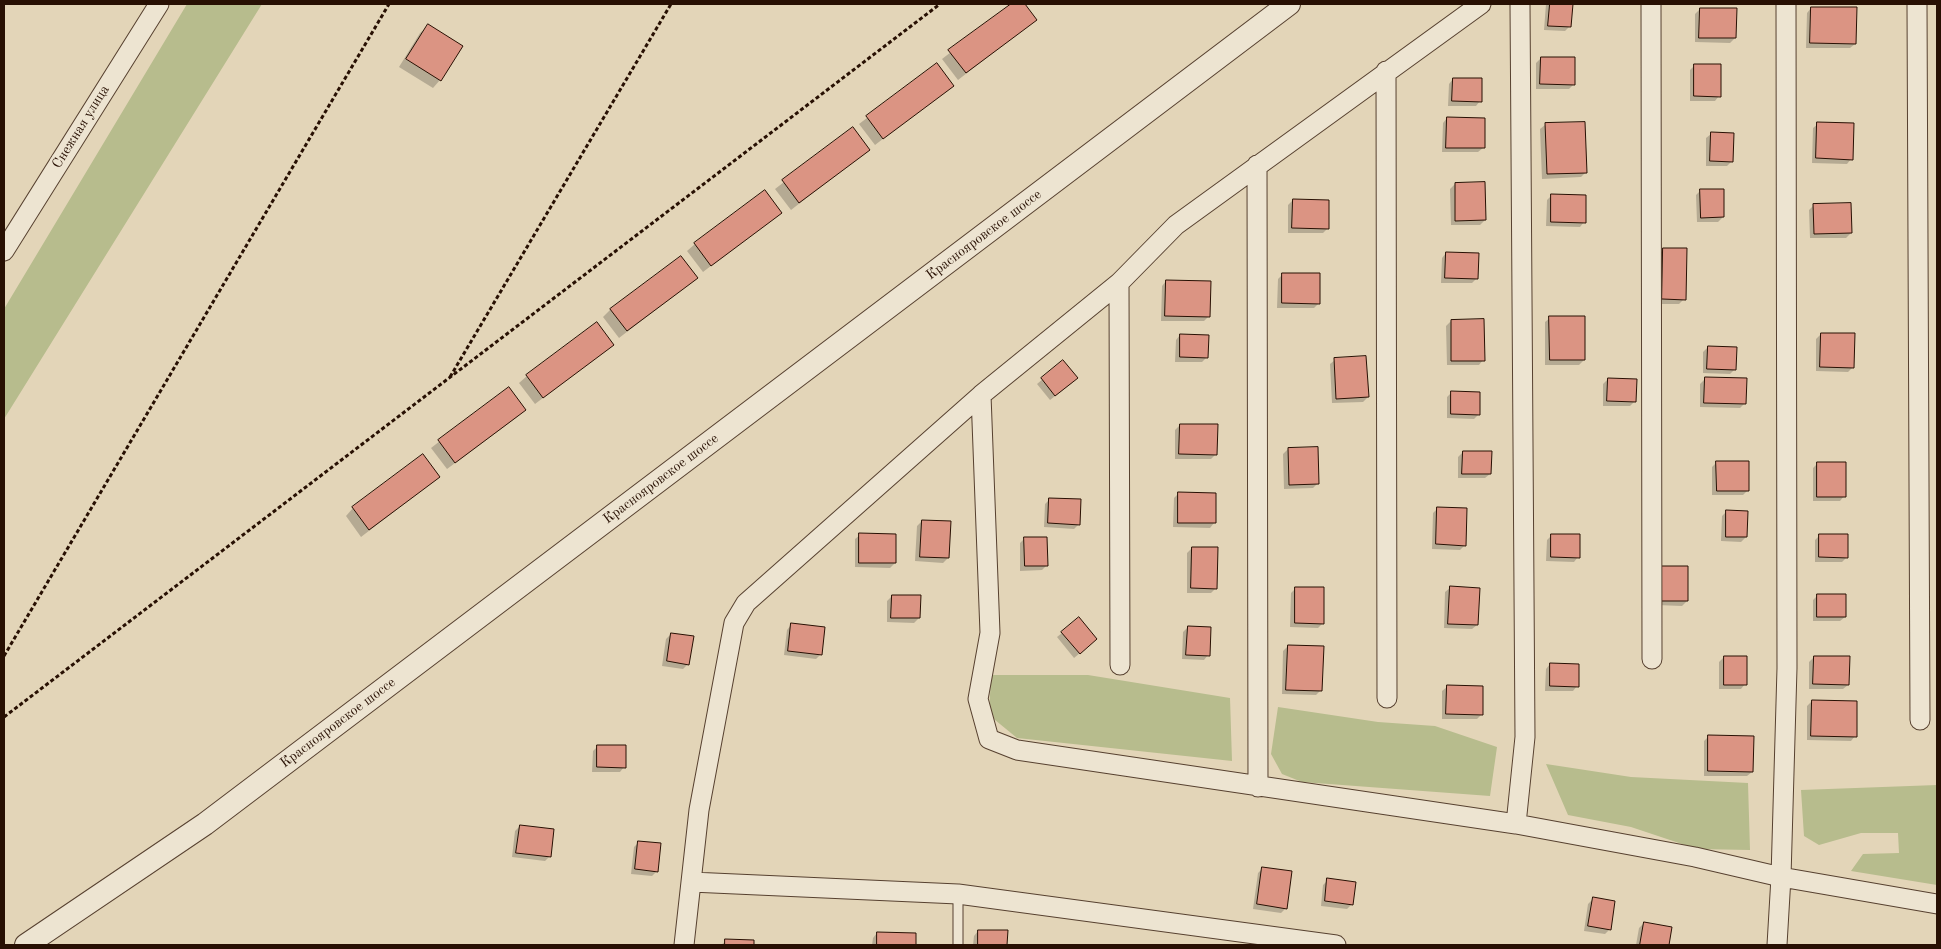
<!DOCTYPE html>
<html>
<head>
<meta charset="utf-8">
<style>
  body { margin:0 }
  #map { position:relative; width:1941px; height:949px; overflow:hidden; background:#e3d5b8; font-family:"Old Standard TT",serif }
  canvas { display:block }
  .frame { position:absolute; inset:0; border:5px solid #281003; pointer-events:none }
</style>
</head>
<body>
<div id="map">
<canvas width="1941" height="949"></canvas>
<div class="frame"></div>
</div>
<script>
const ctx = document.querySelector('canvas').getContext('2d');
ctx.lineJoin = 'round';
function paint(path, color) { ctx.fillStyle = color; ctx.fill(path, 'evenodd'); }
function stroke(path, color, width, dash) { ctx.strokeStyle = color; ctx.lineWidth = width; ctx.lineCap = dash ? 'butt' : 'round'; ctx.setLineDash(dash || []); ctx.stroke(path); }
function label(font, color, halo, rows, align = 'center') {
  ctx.font = font + ' "Old Standard TT",serif'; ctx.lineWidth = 5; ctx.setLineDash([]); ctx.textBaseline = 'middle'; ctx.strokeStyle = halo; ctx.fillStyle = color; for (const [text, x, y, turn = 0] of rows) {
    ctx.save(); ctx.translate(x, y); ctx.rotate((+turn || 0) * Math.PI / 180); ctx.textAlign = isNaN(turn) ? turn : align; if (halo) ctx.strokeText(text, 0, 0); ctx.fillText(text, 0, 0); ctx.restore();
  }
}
const green = new Path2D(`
  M187,4h75l-258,415v-110z
  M991,675h97l142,23 2,63 -215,-23 -28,-23z
  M1278,707l100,15 57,4 62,21 -7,49 -188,-14 -20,-8 -11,-20z
  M1546,764l85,13 117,6 2,67 -53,-1 -66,-22 -63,-12z
  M1937,785v100l-86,-14 12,-17 36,-1 -1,-20h-37l-42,12 -15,-9 -3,-46z`);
const shadow = new Path2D(`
  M1013,4h10l12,16 -77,60 -16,-21z
  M1546,4h26l-2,22 -5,5 -21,-1z
  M1811,8l44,36 -5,4h-44l1,-35z
  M1700,9l35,29 -5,5 -35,-1v-28z
  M428,26l12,54 -7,8 -34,-21 21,-34z
  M1541,58l33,26 -5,5h-33v-26z
  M937,65l15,21 -77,59 -16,-21z
  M1695,65l24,31 -4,5h-25v-31z
  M1453,79l27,22 -4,5h-28l1,-22z
  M1447,118l36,30 -5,4h-36l1,-29z
  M1818,124l33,35 -4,5 -35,-1 1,-35z
  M1545,125l41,47 -5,5 -39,2 -2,-50z
  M853,129l15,21 -77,60 -16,-21z
  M1711,134l21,27 -5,5h-21v-28z
  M1455,184l30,36 -5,5h-29l-1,-36z
  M1701,190l22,27 -5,5h-21l-1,-27z
  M1552,195l32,27 -4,5 -34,-1 1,-26z
  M1293,200l35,28 -5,5h-35v-28z
  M1814,205l37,28 -5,5h-36l-1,-28z
  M780,213l-77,59 -16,-21 8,-7z
  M1664,249l20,50 -5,5h-21l1,-50z
  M1446,253l31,25 -5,5h-31l1,-25z
  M1283,274l36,29 -5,5h-37l1,-29z
  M697,278l-78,60 -16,-21 8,-8z
  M1166,281l43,35 -5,5h-43l1,-35z
  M1550,318l34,42 -5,5h-34v-43z
  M1451,321l32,39 -4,5h-32l-1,-39z
  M1821,334l32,33 -5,5 -32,-1v-32z
  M1180,335l27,22 -5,5h-27l1,-22z
  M613,345l-78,59 -16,-21 8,-7z
  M1708,347l27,22 -5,5 -27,-1v-21z
  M1335,360l33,37 -5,5 -31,1 -2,-39z
  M1063,362l9,21 -22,17 -13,-16z
  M1608,379l27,22 -5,5h-27v-22z
  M1705,379l40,24 -5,5 -40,-1v-23z
  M508,388l9,29 -70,52 -16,-21z
  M1452,392l27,22 -5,5 -27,-1v-21z
  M1180,425l36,29 -5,5h-36v-29z
  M1288,449l30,34 -5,5 -29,1 -1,-35z
  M1463,452l27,22 -5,4h-27v-21z
  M1717,462l31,28 -5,5h-31v-28z
  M1818,463l26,33 -4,5h-27v-33z
  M439,477l-78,60 -15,-21 7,-8z
  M1178,494l36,29 -4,5 -37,-1 1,-29z
  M1050,499l29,25 -5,5 -30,-2 1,-23z
  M1438,508l27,37 -5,5 -28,-1 1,-36z
  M1727,511l19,26 -5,5 -20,-1 1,-25z
  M922,521l26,37 -5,5 -28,-2 2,-35z
  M860,535l35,28 -5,5 -35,-1v-28z
  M1552,535l26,22 -4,5 -28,-1 1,-21z
  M1820,535l27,22 -5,5h-27v-22z
  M1025,538l22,27 -5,5 -22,1v-28z
  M1192,548l24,40 -5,5h-24v-40z
  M1661,568l26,33 -5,5 -26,-1z
  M1296,588l27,35 -5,5 -28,-1 1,-34z
  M1450,588l27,37 -5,4 -28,-1 1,-36z
  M1818,595l27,22 -5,4h-27v-21z
  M892,596l27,22 -5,5 -27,-1v-21z
  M791,625l30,29 -5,5 -32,-4 3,-25z
  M1188,627l20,28 -4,5 -22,-1 1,-27z
  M1062,633l29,11 -17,14 -17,-21z
  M671,634l17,30 -5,5 -21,-3 4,-27z
  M1288,646l33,44 -5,5 -34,-1 1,-43z
  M1724,657l21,27 -4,5h-22v-27z
  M1814,657l34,28 -5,4h-34v-27z
  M1550,664l27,22 -4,5h-28l1,-22z
  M1447,687l35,27 -5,5h-35v-28z
  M1812,701l43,35 -4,5 -44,-1v-34z
  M1709,736l43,36 -5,4h-43v-35z
  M598,746l26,21 -4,5h-28l1,-21z
  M520,826l30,30 -5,5 -33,-4 3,-26z
  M639,842l18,29 -5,5 -21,-2 3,-27z
  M1263,868l23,40 -5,5 -28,-4 5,-36z
  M1328,880l24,24 -5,5 -26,-3 2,-21z
  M1593,899l17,30 -5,5 -21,-3 4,-27z
  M1644,923l26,5 -3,17h-31l3,-17z
  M978,931h28v14h-33l1,-9z
  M877,933l38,1v11h-43l1,-7z
  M726,941h27v4h-32z`);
const building = new Path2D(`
  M1011,4h14l12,16 -71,53 -18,-23z
  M1550,4h23l-2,23 -23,-1z
  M1811,7h46l-1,37 -46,-1z
  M1700,8h37l-1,30h-37z
  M428,24l35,22 -22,35 -35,-22z
  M1541,57h34v28l-35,-1z
  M937,63l17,23 -71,53 -17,-23z
  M1694,64h27v33l-27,-1z
  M1453,78h29v24l-30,-1z
  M1447,117l38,1v30h-39z
  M1585,122l2,51 -40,1 -2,-51z
  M1817,122l37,1 -1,37 -37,-2z
  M853,127l17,23 -71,53 -17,-23z
  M1711,132l23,1 -1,29 -23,-1z
  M1485,182l1,38 -31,1v-38z
  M1700,189h24v28l-23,1z
  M765,190l17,23 -71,53 -17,-23z
  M1551,194l35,1v28l-35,-1z
  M1293,199l36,1v29l-37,-1z
  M1851,203l1,30 -38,1 -1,-30z
  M1663,248h24l-1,52 -24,-1z
  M1446,252l33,1 -1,26 -33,-1z
  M681,256l17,22 -71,53 -17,-22z
  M1282,273h38v31l-38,-1z
  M1166,280l45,1 -1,36 -45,-1z
  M1549,316h36v44h-35z
  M1484,319l1,42h-34v-41z
  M597,322l17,23 -71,53 -17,-23z
  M1821,333h34l-1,35 -34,-1z
  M1180,334l29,1 -1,23 -28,-1z
  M1708,346l29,1 -1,23 -29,-1z
  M1366,356l3,41 -33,2 -2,-41z
  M1063,360l15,18 -23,18 -14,-18z
  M1705,377l42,1 -1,26 -42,-1z
  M1608,378l29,1 -1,23 -29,-1z
  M509,387l17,23 -71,53 -17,-23z
  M1451,391l29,1v23l-29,-1z
  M1180,424h38l-1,31 -38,-1z
  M1318,447l1,37 -30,1 -1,-37z
  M1463,451h29l-1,23h-29z
  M423,454l17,23 -71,53 -17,-23z
  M1716,461h33v30h-32z
  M1817,462h29v35h-29z
  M1178,492l38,1v30h-38z
  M1049,498l32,1 -1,26 -32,-2z
  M1437,507l30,1 -1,38 -30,-2z
  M1726,510l22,1 -1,26h-21z
  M922,520l29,1 -2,37 -29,-1z
  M859,533l37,1v29h-37z
  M1551,534h29v24l-29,-1z
  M1819,534h29v24l-29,-1z
  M1024,537h23l1,29h-23z
  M1192,547h26l-1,42 -26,-1z
  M1660,566h28v35h-28z
  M1450,586l30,2 -2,37 -30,-1z
  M1295,587h29v37l-29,-1z
  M1817,594h29v23h-29z
  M892,595h29l-1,23h-29z
  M1079,617l18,22 -17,15 -19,-22z
  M791,623l34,4 -3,28 -34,-4z
  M1188,626l23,1 -1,29 -24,-1z
  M671,633l23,3 -5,29 -22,-4z
  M1288,645l36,1 -2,45 -36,-1z
  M1724,656h23v29h-23z
  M1814,656h36l-1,29 -36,-1z
  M1550,663l29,1v23l-29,-1z
  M1447,685l36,1v29l-37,-1z
  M1812,700l45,1v36l-46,-1z
  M1708,735l46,1 -1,36 -45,-1z
  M597,745h29v23l-29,-1z
  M520,825l34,4 -3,28 -35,-4z
  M638,841l23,2 -3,29 -23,-3z
  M1262,867l30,4 -5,38 -30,-5z
  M1327,878l29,4 -3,23 -28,-4z
  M1593,897l22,4 -4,29 -23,-4z
  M1644,922l28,5 -3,18h-29z
  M978,930h30l-1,15h-29z
  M877,932l39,1v12h-39z
  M725,939l29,1v5h-29z`);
const path = new Path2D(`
  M450,377l221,-373
  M4,656l385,-652
  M4,717l936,-713`);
const service = new Path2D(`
  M958,945v-51`);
const minor = new Path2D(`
  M1651,4l1,655
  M1917,4l3,716
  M1386,71l1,627
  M1257,165l1,622
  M4,251l155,-247
  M1119,283l1,382
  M981,395l9,238 -12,66 11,40 28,11 499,74 179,33 86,20 156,27
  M1516,824l9,-87 -5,-733
  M691,882l267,12 378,51
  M684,945l15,-135 35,-187 12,-20 235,-208 138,-112 57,-58 305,-221
  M1777,945l4,-68 6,-209 -1,-664`);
const tertiary = new Path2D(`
  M26,945l179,-121 1084,-820`);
const streetNames = [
  ["Снежная улица",81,127,-58],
  ["Краснояровское шоссе",984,235,-37],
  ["Краснояровское шоссе",661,479,-37],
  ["Краснояровское шоссе",338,723,-37]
];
paint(green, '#b7bc8d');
paint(shadow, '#0003');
paint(building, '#db9483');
stroke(building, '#281003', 1);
stroke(service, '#574130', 11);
stroke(minor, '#574130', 21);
stroke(tertiary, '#574130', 24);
stroke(path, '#281003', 3, [4, 2.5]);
stroke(service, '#ede4d1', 9);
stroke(minor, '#ede4d1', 19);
stroke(tertiary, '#ede4d1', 22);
label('14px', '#281003', '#ede4d1', streetNames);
</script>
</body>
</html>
